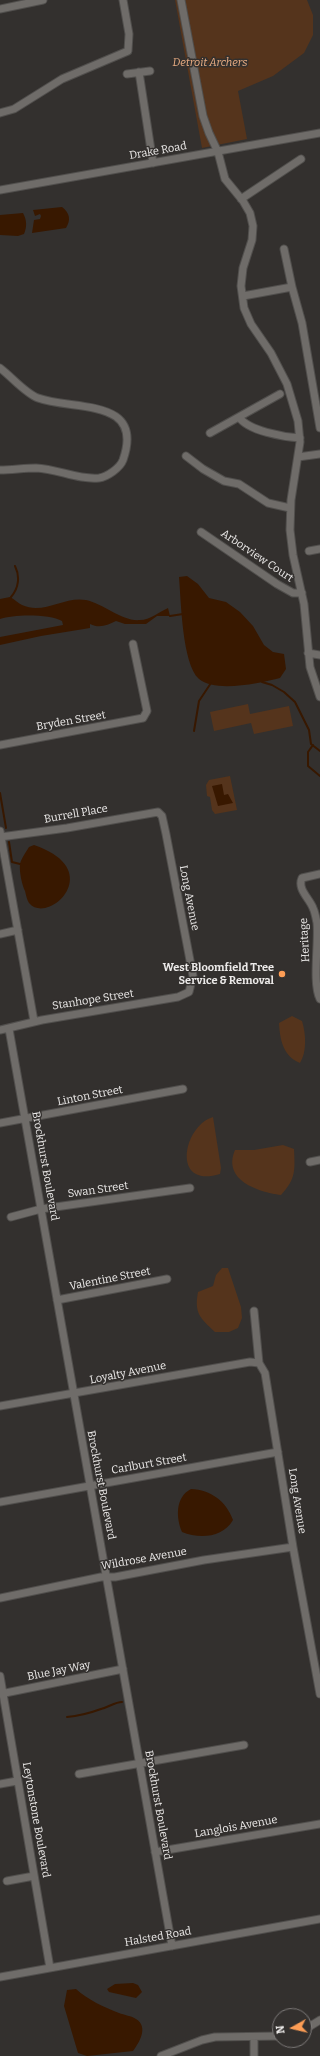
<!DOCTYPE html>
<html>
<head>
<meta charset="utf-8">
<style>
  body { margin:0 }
  #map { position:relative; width:320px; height:2056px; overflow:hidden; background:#33302e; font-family:Bitter,serif }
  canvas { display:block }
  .north { position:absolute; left:272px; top:2008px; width:40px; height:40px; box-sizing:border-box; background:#33302e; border:1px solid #7d7a79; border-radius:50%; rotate:262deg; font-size:11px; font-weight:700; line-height:16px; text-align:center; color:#eceae9 }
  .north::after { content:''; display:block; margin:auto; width:14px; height:18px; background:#fd9d55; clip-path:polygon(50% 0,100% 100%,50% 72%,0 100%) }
</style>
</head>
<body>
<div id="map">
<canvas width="320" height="2056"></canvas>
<div class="north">N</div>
</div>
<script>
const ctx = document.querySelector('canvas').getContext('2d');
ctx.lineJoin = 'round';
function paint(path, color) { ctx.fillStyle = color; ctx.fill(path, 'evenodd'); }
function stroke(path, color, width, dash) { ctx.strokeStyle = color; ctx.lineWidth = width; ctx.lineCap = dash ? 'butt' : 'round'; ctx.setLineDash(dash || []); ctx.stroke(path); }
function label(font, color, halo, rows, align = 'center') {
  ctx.font = font + ' Bitter,serif'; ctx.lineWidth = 3; ctx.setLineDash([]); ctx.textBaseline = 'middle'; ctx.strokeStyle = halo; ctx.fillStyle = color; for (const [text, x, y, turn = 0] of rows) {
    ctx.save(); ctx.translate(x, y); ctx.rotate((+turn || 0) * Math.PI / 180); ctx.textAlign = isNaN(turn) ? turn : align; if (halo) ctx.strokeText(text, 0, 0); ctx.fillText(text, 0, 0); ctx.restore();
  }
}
const green = new Path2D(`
  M175,0h132l6,15v20l-9,18 -31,23 -35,15 9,48 -45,9z
  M248,704l2,10 39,-8 4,20 -39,8 -3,-11 -37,8 -4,-19z
  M230,776l7,34 -22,4 -3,-4 -2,-13 -3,-1 -1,-11 3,-5z
  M292,1016l10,5c4,13 5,31 -2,42 -17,-7 -20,-23 -21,-40z
  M213,1117l8,51 -1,6c-49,15 -37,-48 -7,-57z
  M283,1145l11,4c1,21 2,30 -13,46 -23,-3 -59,-15 -46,-45h19z
  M222,1268h6l13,39 1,11 -4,10 -9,4h-14c-15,-14 -21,-19 -17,-40l15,-6 3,-11z`);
const water = new Path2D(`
  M62,207c8,6 9,13 4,21l-34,5 2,-13 6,-1 1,-3 -1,-2 -5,2 -2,-6z
  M23,213c4,7 4,14 1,21l-6,2 -18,-1v-20z
  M187,576l11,8 11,14 17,4 14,10 13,14 11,19 9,7 11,2 2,15 -6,9c-19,5 -65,15 -81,1 -17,-15 -18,-79 -20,-102z
  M10,597c4,2 8,6 12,8 22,10 42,-9 64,-5 18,4 37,22 54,20 10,0 19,-8 28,-12l2,8h-13l-11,8h-21l-9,-3c-9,4 -16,8 -26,3v4l-6,1 -43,7 -41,9v-8l63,-12 -1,-4c-12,-7 -48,-7 -62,-2v-20z
  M222,784l2,11 4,-1 5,9 -15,3 -6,-20z
  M34,845c74,25 14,81 -5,58 -2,-3 -3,-8 -4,-12 -3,-6 -6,-20 -5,-27 1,-5 6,-12 9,-17z
  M191,1489c20,1 35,12 42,31 -10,18 -34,19 -51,12 -6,-14 -7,-35 9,-43z
  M133,1983l5,2 4,7 -6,6 -27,-6 -2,-3 8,-5z
  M76,1989c12,11 28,18 43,24 5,2 13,3 17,6 13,8 3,24 -3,32l-46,5 -9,-3 -14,-47 3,-16z`);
const stream = new Path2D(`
  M11,597c8,-9 9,-21 4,-31
  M170,616l13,-2
  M262,682l10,3 12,7 11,10 14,28 2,14 9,7
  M194,731l5,-30 12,-18
  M313,745l-5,7v14l12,10
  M0,793l6,35
  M9,842l3,20 8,2
  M67,1717c12,-1 23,-4 34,-8 8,-2 14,-7 21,-7`);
const minor = new Path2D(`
  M181,0l22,116 6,17 9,19 7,27 18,22 7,12 3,13 -1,14 -9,28 -2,18 3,22 7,16 20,29 16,31 11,37 2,21 -9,58 -1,30 3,25 11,49 6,63 10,30
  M0,9l43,-9
  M139,72l14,91
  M127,74l23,-3
  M0,113l14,-4 48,-30 66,-28 1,-17 -6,-34
  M0,190l320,-57
  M241,199l60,-40
  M284,249l8,38
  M243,296l49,-9 10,36 18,105
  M0,368c12,9 25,25 38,30 36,13 107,-1 85,62 -3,8 -16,17 -24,18 -21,2 -41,-9 -63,-10 -12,0 -24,2 -36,2
  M239,417c9,14 45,20 61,21
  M210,433l70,-39
  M186,456l17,13 21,12 15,3 29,19 22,5
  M298,457l22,-3
  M201,532l76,52 16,9h9
  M309,551l11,-2
  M308,653l12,2
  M0,745l143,-27 4,-7 -14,-67
  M0,831l34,190
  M0,837l67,-9 91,-16 4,4 4,18 27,142 -4,16 -11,5 -136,23 -42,10
  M320,874l-18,4c-5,11 7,20 11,30 2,4 3,10 4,15 2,20 -5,60 3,76
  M0,934l18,-4
  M9,1029l163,917
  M0,1123l183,-34
  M310,1162l10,-2
  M11,1217l30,-8 149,-21
  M57,1300l110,-21
  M254,1311l5,52 6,10 28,174 27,147
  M0,1406l250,-44 9,1
  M0,1502l278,-50
  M0,1598l101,-21h14l89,-17 89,-13
  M0,1676l50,292
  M0,1694l123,-25
  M79,1774l165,-29
  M0,1784l17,-3
  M155,1852l165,-28
  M7,1881l27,-5
  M0,1977l320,-58
  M304,2030l16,-10
  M254,2037v19
  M161,2056l41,-16 13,-3 65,-1`);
const markers = [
  [282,974,4,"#fd9d55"]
];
const parkNames = [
  ["Detroit Archers",210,63]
];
const streetNames = [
  ["Drake Road",158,151,-10],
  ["Arborview Court",257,556,34],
  ["Bryden Street",71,721,-10],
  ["Burrell Place",76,814,-10],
  ["Long Avenue",189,898,79],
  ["Heritage",305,940,-93],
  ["Stanhope Street",93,1000,-9],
  ["Linton Street",90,1096,-11],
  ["Brockhurst Boulevard",45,1166,80],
  ["Swan Street",98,1190,-8],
  ["Valentine Street",110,1279,-11],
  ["Loyalty Avenue",128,1373,-11],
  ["Carlburt Street",149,1464,-10],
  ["Brockhurst Boulevard",101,1485,79],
  ["Long Avenue",297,1501,81],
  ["Wildrose Avenue",144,1559,-10],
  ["Blue Jay Way",59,1671,-11],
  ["Brockhurst Boulevard",158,1805,80],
  ["Leytonstone Boulevard",36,1820,80],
  ["Langlois Avenue",236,1827,-10],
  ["Halsted Road",158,1937,-10]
];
const poiNames = [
  ["West Bloomfield Tree",274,968],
  ["Service & Removal",274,981]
];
paint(green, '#55341c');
paint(water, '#381800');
stroke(stream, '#381800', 2);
stroke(minor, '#514f4d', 9);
stroke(minor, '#6f6c69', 7);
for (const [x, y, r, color] of markers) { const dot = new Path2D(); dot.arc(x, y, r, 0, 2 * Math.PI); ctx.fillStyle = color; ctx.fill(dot); stroke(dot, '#33302e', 1.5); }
label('italic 11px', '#edaf84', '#33302e', parkNames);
label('11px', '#eceae9', '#33302e', streetNames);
label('bold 11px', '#eceae9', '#33302e', poiNames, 'right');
</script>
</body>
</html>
